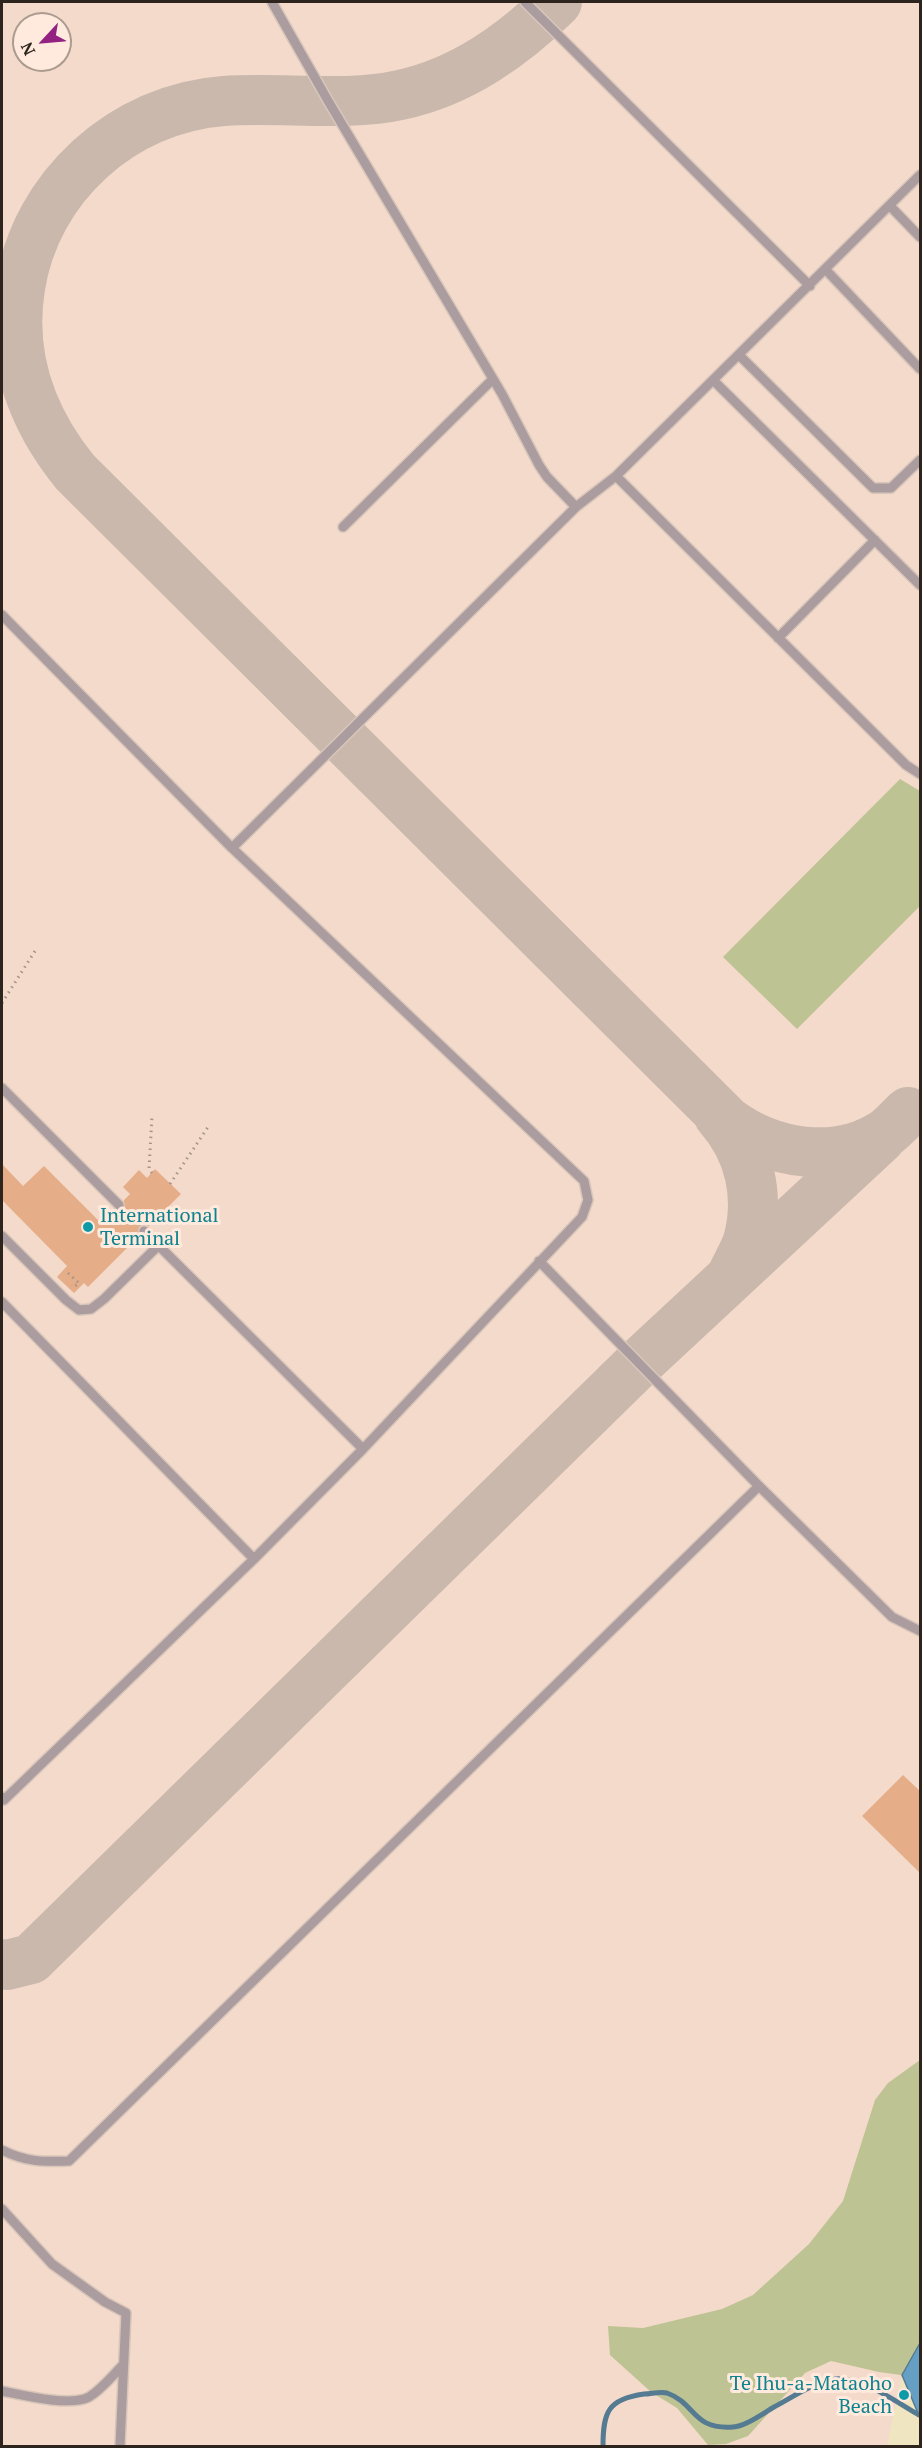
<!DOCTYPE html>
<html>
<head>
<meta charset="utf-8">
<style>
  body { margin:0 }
  #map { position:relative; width:922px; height:2448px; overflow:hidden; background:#ffeadd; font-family:"PT Serif",serif }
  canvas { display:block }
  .frame { position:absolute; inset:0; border:3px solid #2d241d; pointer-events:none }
  .north { position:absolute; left:12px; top:12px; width:60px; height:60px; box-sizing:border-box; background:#ffeadd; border:2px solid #ab9b90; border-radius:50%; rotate:244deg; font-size:16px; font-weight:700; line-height:24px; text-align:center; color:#2d241d }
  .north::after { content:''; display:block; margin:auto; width:21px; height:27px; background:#922181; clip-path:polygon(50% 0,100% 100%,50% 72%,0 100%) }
</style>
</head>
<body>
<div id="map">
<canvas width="922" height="2448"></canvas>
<div class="frame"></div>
<div class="north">N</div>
</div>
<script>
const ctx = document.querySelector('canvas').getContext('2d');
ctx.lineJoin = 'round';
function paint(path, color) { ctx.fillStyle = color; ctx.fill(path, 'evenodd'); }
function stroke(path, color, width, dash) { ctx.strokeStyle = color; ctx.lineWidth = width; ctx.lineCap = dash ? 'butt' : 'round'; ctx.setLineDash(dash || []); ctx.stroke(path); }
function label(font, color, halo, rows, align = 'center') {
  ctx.font = font + ' "PT Serif",serif'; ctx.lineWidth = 6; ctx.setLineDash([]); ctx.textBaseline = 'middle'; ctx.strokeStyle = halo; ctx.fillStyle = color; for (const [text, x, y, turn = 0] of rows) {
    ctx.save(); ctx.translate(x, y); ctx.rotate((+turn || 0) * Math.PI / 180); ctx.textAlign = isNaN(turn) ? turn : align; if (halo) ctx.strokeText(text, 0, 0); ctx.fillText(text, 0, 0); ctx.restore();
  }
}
const built = new Path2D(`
  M2,2h918v2341l-18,32 18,43v28h-918zM24,24h36v36h-36z`);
const green = new Path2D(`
  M900,779l20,12v115l-123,123 -74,-72z
  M920,2060v358l-19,-43 -22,-3 -48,-11 -26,12 -57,63 -22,8 -18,1 -31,-37 -26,-16 -41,-37 -2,-29 35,2 79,-19 31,-14 56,-51 34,-43 32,-101 13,-17z`);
const sand = new Path2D(`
  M902,2375l18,43v28h-33z`);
const water = new Path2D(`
  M920,2343v75l-18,-43z`);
const stream = new Path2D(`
  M603,2446c0,-34 5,-47 41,-52 7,0 16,-3 23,-1 29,10 25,37 66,34 13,-1 29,-13 41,-20 19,-10 40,-25 62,-28 25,-3 62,24 83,36`);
const taxiway = new Path2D(`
  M557,2c-44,43 -95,80 -157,93 -53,12 -120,2 -176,6 -101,7 -189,86 -204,187 -11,69 12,131 55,184l652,649c44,33 109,44 157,13 9,-6 16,-15 24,-22
  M719,1116c31,35 41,80 29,125 -4,12 -11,23 -16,34
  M2,1964l5,1 24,-6 607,-595 242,-225`);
const building = new Path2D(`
  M2,1164l21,22 21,-20 57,57 13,-13 6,2 4,-3v-9l6,-6 -7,-7 16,-17 8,8 8,-9 26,25 -32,32 -6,-2 -4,3v9l-51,51 -4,-4 -10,10 -17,-16 10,-11 -65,-66z
  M903,1775l18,17v82l-59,-58z`);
const path = new Path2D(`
  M2,1003l33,-52
  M152,1173l-3,-4 3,-53
  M170,1184l38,-57
  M68,1273l11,10 -5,4 -2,-2`);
const lane = new Path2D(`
  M272,2l55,97 175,295 37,71 8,12 29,30
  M525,2l285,284
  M890,206l30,31
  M826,270l94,99
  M739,355l134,133h18l29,-28
  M713,380l207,205
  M616,476l290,289 14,9
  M343,527l150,-148
  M2,615l230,233 352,333 4,19 -6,17 -219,232 -219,-218
  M778,638l97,-98
  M232,848l344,-341 40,-31 304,-301
  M2,1088l117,117
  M2,1236l64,64 13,10 12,-1 13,-10 55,-54
  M539,1261l220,225 133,131 28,14
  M2,1302l252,257 109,-110
  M2,1797l2,3 250,-241
  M2,2150c24,12 41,12 67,11l690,-675
  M2,2209l50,55 53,38 21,11 -6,133
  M2,2391c20,4 68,16 87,6 13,-8 24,-22 34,-32`);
const markers = [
  [88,1227,6,"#0f9aa8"],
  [904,2395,6,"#0f9aa8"]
];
const cultureNames = [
  ["International",100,1216],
  ["Terminal",100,1239],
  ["Te Ihu-a-Mataoho",892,2384,"right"],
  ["Beach",892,2407,"right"]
];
paint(built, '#f4daca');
paint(green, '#bec393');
paint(sand, '#efe5c0');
paint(water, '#65a0c4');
stroke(water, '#547b92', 1.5);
stroke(stream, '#547b92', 5);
stroke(taxiway, '#cab8ad', 50);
paint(building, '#e5ae89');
stroke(lane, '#d9c6ba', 12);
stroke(path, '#a4948a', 3, [1.5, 4.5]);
stroke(lane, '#aa9c9f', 9);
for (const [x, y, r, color] of markers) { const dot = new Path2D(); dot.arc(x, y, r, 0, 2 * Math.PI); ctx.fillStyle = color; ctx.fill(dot); stroke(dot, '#ffeadd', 2); }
label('20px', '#0d838f', '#ffeadd', cultureNames, 'left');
</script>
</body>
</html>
